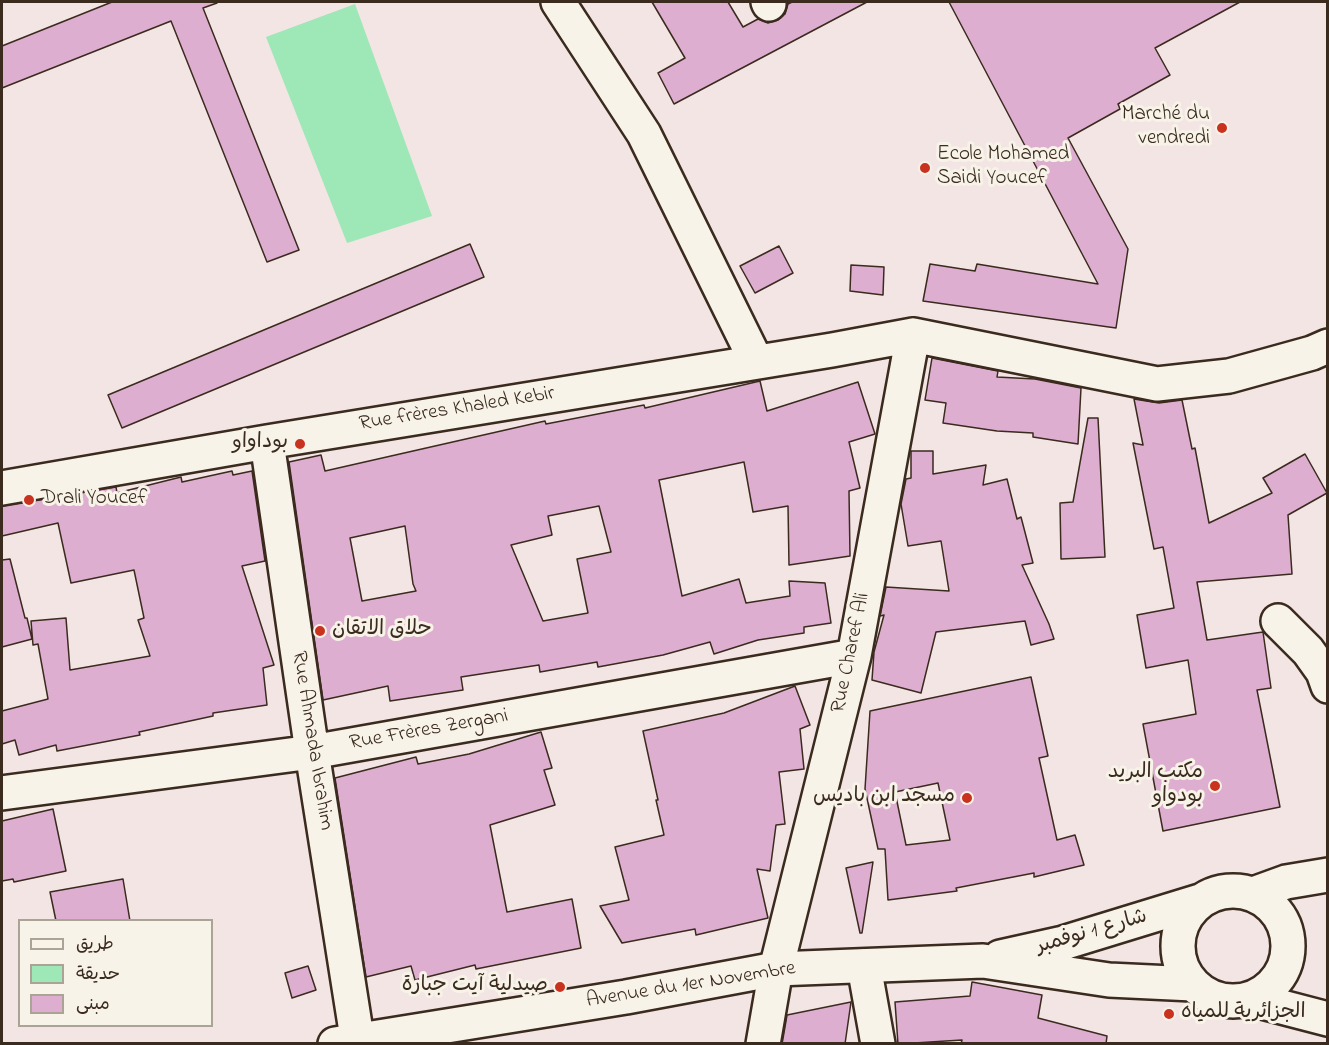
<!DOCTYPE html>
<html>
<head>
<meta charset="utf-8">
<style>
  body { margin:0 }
  #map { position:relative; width:1329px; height:1045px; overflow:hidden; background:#f2e5e3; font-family:"Indie Flower","Playpen Sans Arabic",sans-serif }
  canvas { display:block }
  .frame { position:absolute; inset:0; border:3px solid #3b2a1e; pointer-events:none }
  .legend { position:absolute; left:18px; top:919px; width:195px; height:108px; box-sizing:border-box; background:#f7f3e8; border:2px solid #aca397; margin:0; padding:8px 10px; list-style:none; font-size:18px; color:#3b2a1e }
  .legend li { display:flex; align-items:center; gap:12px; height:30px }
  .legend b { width:30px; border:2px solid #aca397 }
</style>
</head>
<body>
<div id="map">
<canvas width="1329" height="1045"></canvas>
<div class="frame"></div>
<ul class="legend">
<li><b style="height:8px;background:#f7f3e8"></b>طريق</li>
<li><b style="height:16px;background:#9ee7b6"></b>حديقة</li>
<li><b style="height:16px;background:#ddaed0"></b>مبنى</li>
</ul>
</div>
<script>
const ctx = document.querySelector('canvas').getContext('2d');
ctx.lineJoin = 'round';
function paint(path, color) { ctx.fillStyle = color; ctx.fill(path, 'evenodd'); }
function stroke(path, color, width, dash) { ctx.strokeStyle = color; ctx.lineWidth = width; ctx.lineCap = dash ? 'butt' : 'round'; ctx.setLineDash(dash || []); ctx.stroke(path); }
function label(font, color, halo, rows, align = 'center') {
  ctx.font = font + ' "Indie Flower","Playpen Sans Arabic",sans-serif'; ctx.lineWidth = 6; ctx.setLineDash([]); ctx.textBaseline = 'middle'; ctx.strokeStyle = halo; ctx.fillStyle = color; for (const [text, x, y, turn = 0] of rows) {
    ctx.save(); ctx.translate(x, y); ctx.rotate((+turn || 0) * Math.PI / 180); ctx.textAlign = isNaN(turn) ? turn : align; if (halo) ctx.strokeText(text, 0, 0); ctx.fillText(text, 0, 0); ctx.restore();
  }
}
const green = new Path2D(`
  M355,4l77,212 -85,27 -81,-206z`);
const building = new Path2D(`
  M112,2h104l1,1 -14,5 96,242 -32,12 -96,-241 -169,67v-42z
  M652,2h76l15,25 15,-8 10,4 10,-3 7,-6 3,-10 4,-2h75l-193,102 -16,-31 27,-15z
  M949,2h291l-85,46 15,27 -52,29 2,5 -52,29 60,111 -12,79 -193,-27 7,-37 45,7 2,-7 121,20z
  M470,244l14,33 -362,151 -14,-33z
  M779,246l14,27 -38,20 -15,-27z
  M851,265l33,2 -1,28 -33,-4z
  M932,358l66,13 -1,6 38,2 46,9 -3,56 -45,-7v-4l-36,-2 -54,-8 3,-20 -21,-3z
  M760,381l7,30 91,-29 17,52 -26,8 11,46 -11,3 1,65 -61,9 -1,-59 -35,6 -9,-50 -85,18 23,116 57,-17 7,24 44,-7 -1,-15 36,2 6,40 -27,4v6l-46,7 -44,14 -4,-12 -47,13 -65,12 -1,-5 -57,10 -1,-7 -78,12 2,13 -73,11 -2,-15 -65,14 -34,-238 32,-7 4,16 220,-50 1,3 98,-19 1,3zM599,506l12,46 -34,7 11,54 -45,8 -32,-76 41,-10 -4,-19zM405,526l8,58 3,7 -54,10 -12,-63z
  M1134,399l25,4 23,-3 10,49 3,-1 14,75 63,-30 -9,-15 42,-24 22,39 -39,22 4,59 -95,8 10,58 56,-8 8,56 -14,2 23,117 -117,24 -20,-107 53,-10 -8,-54 -42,8 -9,-53 37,-7 -11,-61 -9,2 -21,-106 10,2z
  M1088,418h10l7,139 -44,2 -1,-56 13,-1z
  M911,451h22v23l53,-9 -3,20 24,-6 10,40 4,-2 12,46 -11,2 27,59 5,15 -23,6 -6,-24 -89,11 -15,61 -49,-13 2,-28 10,-37 -4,1 6,-29 63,4 -8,-50 -33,5 -7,-42 5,-25 5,-1z
  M232,471l1,4 19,-4 13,90 -23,5 32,99 -11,3 4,37 -54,8v3l-74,16 1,3 -83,16 -1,-6 -37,10 -4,-15 -13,4v-33l46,-12 -10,-55 -5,1 -2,-24 35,-3 4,52 80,-14 -12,-36 6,-2 -10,-48 -63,13 -13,-60 -56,13v-30l114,-19 1,6 64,-16 1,5z
  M10,559l15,59h2l5,21 -30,8v-87z
  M1031,677l17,79 -9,2 18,82 18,-5 9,30 -50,12v-4l-78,15 1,3 -69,9 -3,-51h-7l-13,-60 5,-78zM938,783l12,57 -44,5 -11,-53z
  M795,686l15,39 -10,4 4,40 -25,3 6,52 -9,1 -6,46 -13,-2 11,49 -72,17 -1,-6 -73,14 -22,-37 29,-6 -14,-53 49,-12 -8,-35h2l-15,-69 81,-18z
  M541,732l11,36 -8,2 11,35 -65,20 17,87 65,-13 9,49 -105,21 -1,-4 -60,15 -4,-14 -45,11 -31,-199 81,-21 2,7 51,-10z
  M53,809l13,62 -52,11 -1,-3 -11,2v-60z
  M873,862l-11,71h-2l-14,-65z
  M123,879l7,42h-74l-6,-29z
  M308,966l8,24 -24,8 -7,-25z
  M972,982l70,13 -4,23 69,18 -1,8h-145l1,-4 -64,4 -3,-42 75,-6z
  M851,1002l-6,42h-63l5,-29z`);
const minor = new Path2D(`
  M558,2l86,132 112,227
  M768,2l1,2
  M267,442l45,310 46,292
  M2,488l265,-46 565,-92 81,-15 244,49 72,-8 83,-23 16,-7
  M1278,621l30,30 15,21 5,14
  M2,793l310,-41 542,-96
  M864,966l14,78
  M763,1044l13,-75 78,-313 59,-321`);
const secondary = new Path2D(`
  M1178 946a55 55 0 1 1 110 0a55 55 0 1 1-110 0Z
  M1253,894l33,-12 42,-7
  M1000,957l63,-14 137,-42
  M1251,999l77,20
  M335,1044l291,-47 150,-28 207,-8 126,19 84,4`);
const markers = [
  [1222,128,6,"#c8321e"],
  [925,168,6,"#c8321e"],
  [300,444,6,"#c8321e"],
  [29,500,6,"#c8321e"],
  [320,631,6,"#c8321e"],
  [1215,786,6,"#c8321e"],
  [967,798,6,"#c8321e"],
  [560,987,6,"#c8321e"],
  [1169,1014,6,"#c8321e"]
];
const poiNames = [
  ["Marché du",1210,116],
  ["vendredi",1210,140],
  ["Ecole Mohamed",937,156,"left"],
  ["Saidi Youcef",937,180,"left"],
  ["بوداواو",288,444],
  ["Drali Youcef",41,500,"left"],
  ["حلاق الاتقان",332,631,"left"],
  ["مكتب البريد",1203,774],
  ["بودواو",1203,798],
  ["مسجد ابن باديس",955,798],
  ["صيدلية آيت جبارة",548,987],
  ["الجزائرية للمياه",1181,1014,"left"]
];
const streetNames = [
  ["Rue frères Khaled Kebir",457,410,-9],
  ["Rue Charef Ali",852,653,-78],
  ["Rue Frères Zergani",429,731,-10],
  ["Rue Ahmada Ibrahim",311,741,81],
  ["شارع 1 نوفمبر",1092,933,-16],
  ["Avenue du 1er Novembre",691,986,-9]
];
paint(green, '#9ee7b6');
paint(building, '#ddaed0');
stroke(building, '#3b2a1e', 1.5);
stroke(minor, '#3b2a1e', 38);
stroke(secondary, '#3b2a1e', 38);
stroke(minor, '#f7f3e8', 33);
stroke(secondary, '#f7f3e8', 33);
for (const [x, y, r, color] of markers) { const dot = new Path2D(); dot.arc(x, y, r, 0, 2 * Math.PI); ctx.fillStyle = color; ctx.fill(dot); stroke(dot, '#f7f3e8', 2); }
label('21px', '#3b2a1e', '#f7f3e8', poiNames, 'right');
label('21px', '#3b2a1e', '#f7f3e8', streetNames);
</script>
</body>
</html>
